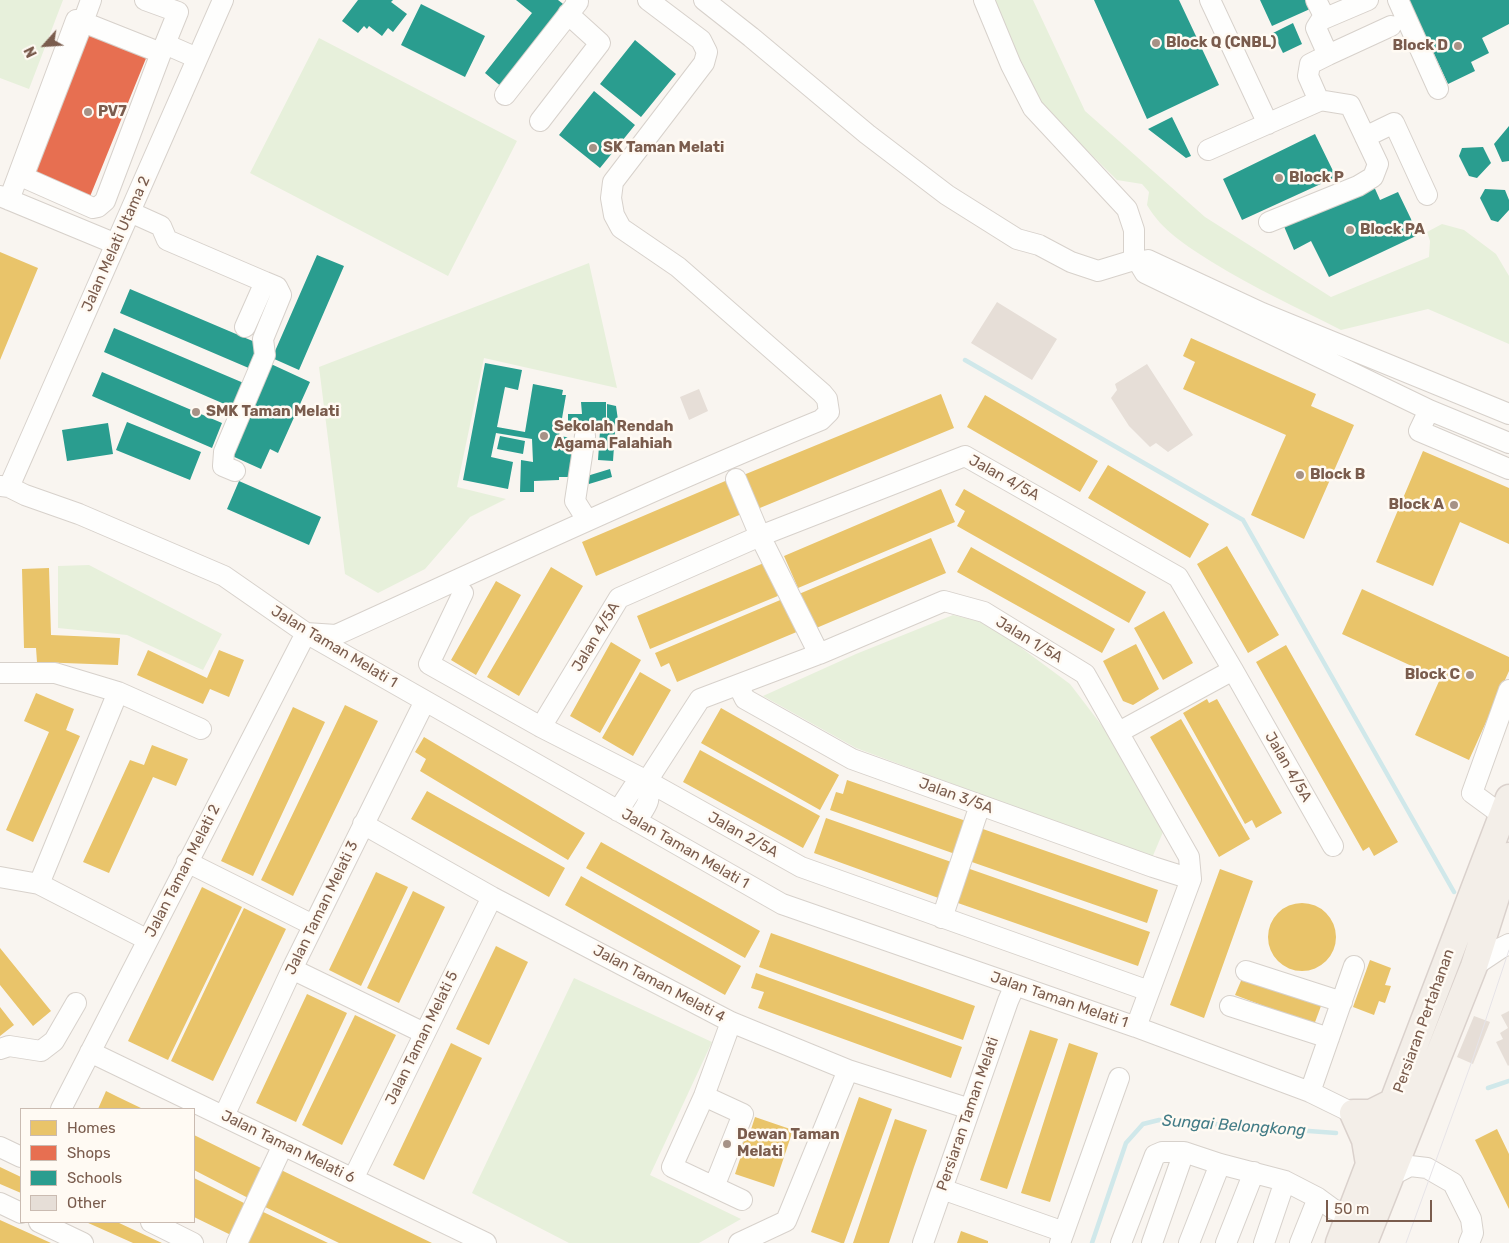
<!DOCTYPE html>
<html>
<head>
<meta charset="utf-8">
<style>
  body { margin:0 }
  #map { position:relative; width:1509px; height:1243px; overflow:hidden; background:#f9f5f0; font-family:Rubik,sans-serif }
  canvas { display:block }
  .legend { position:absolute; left:20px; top:1108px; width:175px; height:115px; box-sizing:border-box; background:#fffaf3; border:1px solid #cabbb1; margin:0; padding:6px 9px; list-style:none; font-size:15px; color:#7a5c4d }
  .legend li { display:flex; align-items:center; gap:10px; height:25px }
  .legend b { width:25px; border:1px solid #cabbb1 }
  .north { position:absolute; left:20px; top:20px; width:50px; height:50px; -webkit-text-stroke:4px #fffaf3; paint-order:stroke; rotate:244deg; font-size:14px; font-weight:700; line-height:20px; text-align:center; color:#7a5c4d }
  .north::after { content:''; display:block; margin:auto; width:18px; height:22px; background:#7a5c4d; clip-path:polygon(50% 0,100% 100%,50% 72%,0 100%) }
  .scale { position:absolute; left:1326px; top:1200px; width:106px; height:22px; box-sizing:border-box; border:2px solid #7a5c4d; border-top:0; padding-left:6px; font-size:15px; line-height:18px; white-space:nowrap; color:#7a5c4d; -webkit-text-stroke:4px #fffaf3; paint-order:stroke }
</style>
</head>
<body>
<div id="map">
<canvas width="1509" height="1243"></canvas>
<ul class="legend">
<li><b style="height:14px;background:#e9c46a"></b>Homes</li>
<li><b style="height:14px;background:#e76f51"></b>Shops</li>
<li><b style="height:14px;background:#2a9d8f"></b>Schools</li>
<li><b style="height:14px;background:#e6ded7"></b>Other</li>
</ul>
<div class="north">N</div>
<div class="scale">50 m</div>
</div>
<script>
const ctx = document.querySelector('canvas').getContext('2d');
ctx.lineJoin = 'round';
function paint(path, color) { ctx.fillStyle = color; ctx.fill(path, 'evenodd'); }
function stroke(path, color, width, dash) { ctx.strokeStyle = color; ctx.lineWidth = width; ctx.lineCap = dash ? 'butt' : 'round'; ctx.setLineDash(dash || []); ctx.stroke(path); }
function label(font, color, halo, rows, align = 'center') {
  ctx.font = font + ' Rubik,sans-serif'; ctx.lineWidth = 5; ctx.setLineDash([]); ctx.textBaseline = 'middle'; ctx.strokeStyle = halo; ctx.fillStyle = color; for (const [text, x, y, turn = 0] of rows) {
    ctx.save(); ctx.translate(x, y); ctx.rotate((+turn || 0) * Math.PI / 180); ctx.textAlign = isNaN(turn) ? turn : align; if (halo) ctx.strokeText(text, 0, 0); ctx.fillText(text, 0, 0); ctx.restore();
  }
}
const green = new Path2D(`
  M0,0h63l-34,89 -29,-11z
  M993,0h40l52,111 120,106 126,80 98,-40 1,-16 -3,-9 15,-8 22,6 32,24 13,22v68l-81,-35 -87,21c-43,-22 -87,-42 -129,-68 -25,-16 -50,-31 -65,-57l2,-13 -7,-8 -25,-4 -79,-78z
  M319,38l198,103 -69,135 -198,-103z
  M589,263l28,125 -133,-30 -27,129 49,12 -36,18 -45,52 -47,24 -33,-19 -26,-207z
  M89,565l133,69 -19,36 -76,-35 -69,-7v-62z
  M953,615l36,9 81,60 46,60 47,88 -11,26 -296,-110 -93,-52 93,-42z
  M574,978l138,64 -62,133 91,44 -42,24h-130l-97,-50z`);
const homes = new Path2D(`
  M0,252l38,16 -38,92z
  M1191,338l125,56 -5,12 43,19 -50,114 -53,-24 35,-80 -103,-46 12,-27 -12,-6z
  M941,394l13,34 -199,82 -14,-34z
  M985,395l113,66 -18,31 -113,-65z
  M1423,451l86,37v56l-49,-22 -27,64 -57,-24z
  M1108,465l101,59 -19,34 -102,-60z
  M730,479l14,34 -148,63 -14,-34z
  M941,489l14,33 -157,66 -14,-32z
  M964,489l182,103 -17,31 -172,-97 8,-15 -10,-6z
  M931,538l15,35 -132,56 -15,-35z
  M1227,546l52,89 -31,18 -51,-89z
  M971,547l144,82 -13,24 -145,-81z
  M771,560l14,33 -135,56 -13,-33z
  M551,567l32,19 -64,110 -32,-19z
  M49,568l2,67 69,3 -2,27 -81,-3 -1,-14h-12l-2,-79z
  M496,581l25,14 -45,80 -25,-15z
  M1362,589l147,68v14l-40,89 -54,-25 25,-56 -98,-45z
  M785,598l14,33 -122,51 -8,-19 -8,4 -6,-14z
  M1164,611l29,52 -30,17 -29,-52z
  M611,642l30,18 -41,73 -30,-17z
  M1136,644l23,45 -26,16 -10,-4 -20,-40z
  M1286,645l112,197 -24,14 -5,-9 -6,4 -107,-189z
  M148,650l59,28 12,-28 25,10 -15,37 -19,-8 -7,15 -66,-29z
  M640,672l31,18 -38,66 -31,-18z
  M36,693l38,16 -8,21 14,6 -47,106 -27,-12 43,-98 -25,-11z
  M1207,699l2,4 8,-4 65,114 -26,15 -4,-8 -7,4 -62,-111z
  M345,705l33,16 -85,175 -32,-16z
  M293,707l32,15 -72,154 -32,-15z
  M721,708l118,67 -19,35 -119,-67z
  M1181,719l69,120 -31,18 -69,-120z
  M424,737l161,96 -17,27 -148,-89 6,-12 -11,-7z
  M152,745l36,14 -12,27 -23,-9 -44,96 -26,-11 47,-102 14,5z
  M700,750l120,66 -17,32 -120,-66z
  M847,780l122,42 -11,33 -128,-45 6,-18 7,2z
  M427,791l138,77 -16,29 -138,-78z
  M826,818l131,46 -13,36 -130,-47z
  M980,828l178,62 -11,33 -178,-62z
  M601,842l159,89 -15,27 -159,-90z
  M967,868l183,64 -12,34 -183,-64z
  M1220,869l33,12 -49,137 -34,-13z
  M376,872l32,15 -47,99 -32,-16z
  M581,876l160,90 -16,29 -160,-90z
  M202,887l40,20 -74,153 -40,-19z
  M413,891l32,16 -46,96 -32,-15z
  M1268 937a34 34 0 1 1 68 0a34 34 0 1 1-68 0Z
  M244,908l42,21 -73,152 -42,-20z
  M771,933l204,73 -12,34 -204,-73z
  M496,946l32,16 -39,83 -33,-16z
  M0,948l51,63 -18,15 -33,-41z
  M1370,960l21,8 -6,17 6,1 -6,17 -6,-2 -5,14 -21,-8z
  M756,973l206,74 -11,31 -193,-70 6,-16 -13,-4z
  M1243,976l78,30 -7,19 -79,-30z
  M307,994l40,19 -51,109 -40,-19z
  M0,1007l14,18 -14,11z
  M355,1015l41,20 -54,110 -40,-20z
  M1030,1030l28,9 -51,150 -27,-9z
  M451,1043l31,15 -58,122 -31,-15z
  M1069,1043l29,10 -48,149 -29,-9z
  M106,1091l12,6 25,12h-45z
  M859,1097l33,12 -48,134h-3l-30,-11z
  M755,1117l38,13 -19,57 -39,-13 7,-21 -6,-3 5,-14 7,3z
  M895,1119l32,11 -13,37 -25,76h-36z
  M1497,1129l12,25v55l-34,-69z
  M194,1135l73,36 -15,29 -58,-30z
  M0,1167l21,10v16l-21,-9z
  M279,1169l153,74h-93l-78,-38z
  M194,1178l56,28 -15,31 -41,-20z
  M257,1209l71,34h-81z
  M0,1220l51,23h-51z
  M86,1222h31l45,21h-29z
  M961,1231l27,10v2h-31z`);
const shops = new Path2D(`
  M86,25l63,26 -60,148 -63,-26z`);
const schools = new Path2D(`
  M358,0h35l-2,2 16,12 -14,18 -5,-4 -6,8 -13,-10 -2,3 -3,-3 -6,7 -16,-12z
  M516,0h42l9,7 -64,81 -18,-15 47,-60z
  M1094,0h85l40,85 -72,34z
  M1260,0h46l4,9 -38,17z
  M1409,0h100v24l-27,14 7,15 -18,9 4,9 -27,13z
  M421,4l64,32 -20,41 -64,-32z
  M1293,23l9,21 -19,9 -10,-20z
  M635,40l41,34 -35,43 -41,-33z
  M594,91l41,34 -35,43 -41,-33z
  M1172,117l19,39 -5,2 -38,-29z
  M1509,126v35l-7,1 -8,-18z
  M1315,134l21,43 -94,43 -19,-41z
  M1483,147l8,16 -14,15 -8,-2 -10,-20 3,-8z
  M1372,182l8,18 18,-8 13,27 5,17 -87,41 -18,-36 -17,9 -11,-26z
  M1485,189l20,1 4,10v10l-11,12 -7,-2 -11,-22z
  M317,255l27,11 -45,104 -27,-12z
  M130,289l132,56 -11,24 -131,-56z
  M114,328l132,56 -10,25 -132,-57z
  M485,363l37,7 -4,20 -13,-3 -8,40 28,5 8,-48 30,6 -1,5h4l-7,41 7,1 7,4 1,36h-15v3l-25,1v11h-14l1,-32 12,2 -1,-23 -36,-6 -5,24 22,5 -5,27 -45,-9z
  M271,364l39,18 -32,71 -8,-4 -9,20 -31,-14z
  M102,372l120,51 -10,25 -120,-52z
  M581,402h25v23h-24v2h-14v-13h14z
  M607,404l9,2 2,14v7l-4,5h1l-2,29 -15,-1 2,-29h7z
  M127,422l74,30 -11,28 -74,-30z
  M108,423l5,31 -46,7 -5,-31z
  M500,436l25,5 -2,13 -26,-5z
  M610,469l2,8 -23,7 -2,-8z
  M239,481l82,36 -12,28 -82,-36z`);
const stream = new Path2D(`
  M965,360l278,160 211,372
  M1488,1088l21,-7
  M1092,1243l34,-100 17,-19 16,-4 177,13`);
const building = new Path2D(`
  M997,302l60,37 -25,41 -61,-37z
  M1147,364l46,71 -25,17 -12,-9 -6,4 -21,-21 -18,-28 6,-8 -2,-6z
  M699,389l9,22 -19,9 -9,-23z
  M1509,1011v54l-1,1 -12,-24 7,-3 -3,-6 8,-5 -7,-13z
  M1474,1016l16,6 -17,42 -16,-7z`);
const minor = new Path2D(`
  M145,0l33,12 -13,32 32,14
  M704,0l47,37 116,97 80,61 70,44 22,6 32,17 27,9 36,-11 5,3 6,10 284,137 80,33
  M984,0l27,65 22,43 94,101 7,21v30
  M1210,0l58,124
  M1316,0l9,18
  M1398,0l40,89
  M1328,55l63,-29
  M505,95l73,-93 -2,-2
  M540,121l60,-78 -32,-29
  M1365,137l29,-14 33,72
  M1208,150l111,-49 -11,-25 2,-12 18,-9 -12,-27 5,-8 47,-20
  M0,196l116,48
  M9,200l67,-180 7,2 78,31 -56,148 -7,6 -5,1 -70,-31 60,-155 8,-22
  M130,212l31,14 6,14 98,42 -20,45
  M1269,222l89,-36 15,-9 5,-13 -28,-59 -31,-5
  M1139,263l9,-3 114,53 247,101
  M1429,410l-10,21 90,38
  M585,436l-10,65 12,19
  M235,471l-12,-5 1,-14 41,-97 -2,-16 18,-44 -4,-8 -12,-5
  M736,479l24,57 59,118
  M0,486l9,1 16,8 54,19 145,62 82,57 476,271 354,123 174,65 55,27
  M9,487l214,-487
  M463,593l-34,71 112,63 106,54 154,86 348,124
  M0,673h55l63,19 83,37
  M738,685l7,14 107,60 301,108 38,12
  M541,727l78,-129 141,-62 205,-80 213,121 55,93 100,176
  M1119,732l114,-62
  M618,811l15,-23 14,-7 53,-82 119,-45 125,-53 40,11 101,62 104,183 2,22 -55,148
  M1502,815l-30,-22 37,-103
  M636,821c12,-18 15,-18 11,-40
  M363,824l129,73 239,125 117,48 122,39
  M187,862l126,63
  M0,877l39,7 109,56
  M39,884l79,-192
  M942,918l38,-113
  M1474,966l27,-18 8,-4
  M292,969l132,64
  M1246,971l96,31
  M1230,1006l99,32
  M731,1022l-27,74 -32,71 70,33
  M0,1049l9,-3 32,5 13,-10 22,-38
  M90,1052l396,191
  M1310,1092l44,-126
  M704,1096l39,18 -29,73
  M61,1109l245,-476 30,2c161,-73 321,-148 485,-215l8,-8 -2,-13 -5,-6 -144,-126 -57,-39 -7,-13 -3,-17 2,-16 91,-119 3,-11 -6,-12 -53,-40
  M224,1116l68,-147 133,-268
  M0,1147l21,10
  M1389,1177l21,-11 17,2 26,15 18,36 2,14 -4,10
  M353,1179l139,-282
  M942,1189l122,43
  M0,1203l21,10
  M39,1222l44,21
  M151,1222l42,21
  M237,1243l46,-98
  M739,1243l47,-22 62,-151
  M923,1243l85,-242 7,-16
  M1060,1243l59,-165
  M1121,1243l34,-88 7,-3h22
  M1152,1243l32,-91 36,12 65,17 33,17 15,11 17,6
  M1189,1243l31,-79
  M1226,1243l28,-71
  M1264,1243l21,-62
  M1300,1243l18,-45`);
const major = new Path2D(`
  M1369,1164l-4,-24 -12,-27h18l24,-12
  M1339,1243l170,-445
  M1364,1243l110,-277 35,-110`);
const tram = new Path2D(`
  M1406,1243l66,-182 37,-111`);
const markers = [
  [1156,43,5,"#a69286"],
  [1458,46,5,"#a69286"],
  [88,112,5,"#a69286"],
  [593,148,5,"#a69286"],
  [1279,178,5,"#a69286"],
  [1350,230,5,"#a69286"],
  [196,412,5,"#a69286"],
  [544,436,5,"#a69286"],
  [1300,475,5,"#a69286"],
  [1454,505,5,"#a69286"],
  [1470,675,5,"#a69286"],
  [727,1144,5,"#a69286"]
];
const poiNames = [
  ["Block Q (CNBL)",1166,43],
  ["Block D",1448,46,"right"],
  ["PV7",98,112],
  ["SK Taman Melati",603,148],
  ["Block P",1289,178],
  ["Block PA",1360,230],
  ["SMK Taman Melati",206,412],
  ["Sekolah Rendah",554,427],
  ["Agama Falahiah",554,444],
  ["Block B",1310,475],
  ["Block A",1444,505,"right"],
  ["Block C",1460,675,"right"],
  ["Dewan Taman",737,1135],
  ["Melati",737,1152]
];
const streetNames = [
  ["Jalan Melati Utama 2",116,244,-66],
  ["Jalan 4/5A",1004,478,29],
  ["Jalan 4/5A",596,637,-59],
  ["Jalan 1/5A",1029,640,31],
  ["Jalan Taman Melati 1",334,647,31],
  ["Jalan 4/5A",1288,767,60],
  ["Jalan 3/5A",956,796,20],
  ["Jalan 2/5A",743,835,29],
  ["Jalan Taman Melati 1",685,849,30],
  ["Jalan Taman Melati 2",183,871,-63],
  ["Jalan Taman Melati 3",322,908,-64],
  ["Jalan Taman Melati 4",659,984,28],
  ["Jalan Taman Melati 1",1059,1000,19],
  ["Persiaran Pertahanan",1424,1021,-70],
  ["Jalan Taman Melati 5",422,1038,-64],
  ["Persiaran Taman Melati",968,1114,-71],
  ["Jalan Taman Melati 6",288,1147,26]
];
const waterNames = [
  ["Sungai Belongkong",1234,1126,4]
];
paint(green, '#e7f0db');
paint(homes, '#e9c46a');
paint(shops, '#e76f51');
paint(schools, '#2a9d8f');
stroke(stream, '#d0e8ea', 4.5);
paint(building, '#e6ded7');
stroke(minor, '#d7d1cb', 22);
stroke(major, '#dad1cc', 29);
stroke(minor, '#fefefd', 20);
stroke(major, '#f3eee8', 26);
stroke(tram, '#e6e3e7', 1);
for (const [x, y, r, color] of markers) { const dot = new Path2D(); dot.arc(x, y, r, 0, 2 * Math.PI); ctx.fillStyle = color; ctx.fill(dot); stroke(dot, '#fffaf3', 2); }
label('bold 15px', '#7a5c4d', '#fffaf3', poiNames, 'left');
label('15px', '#7a5c4d', '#fffaf3', streetNames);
label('italic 16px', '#437c86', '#fffaf3', waterNames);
</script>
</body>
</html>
